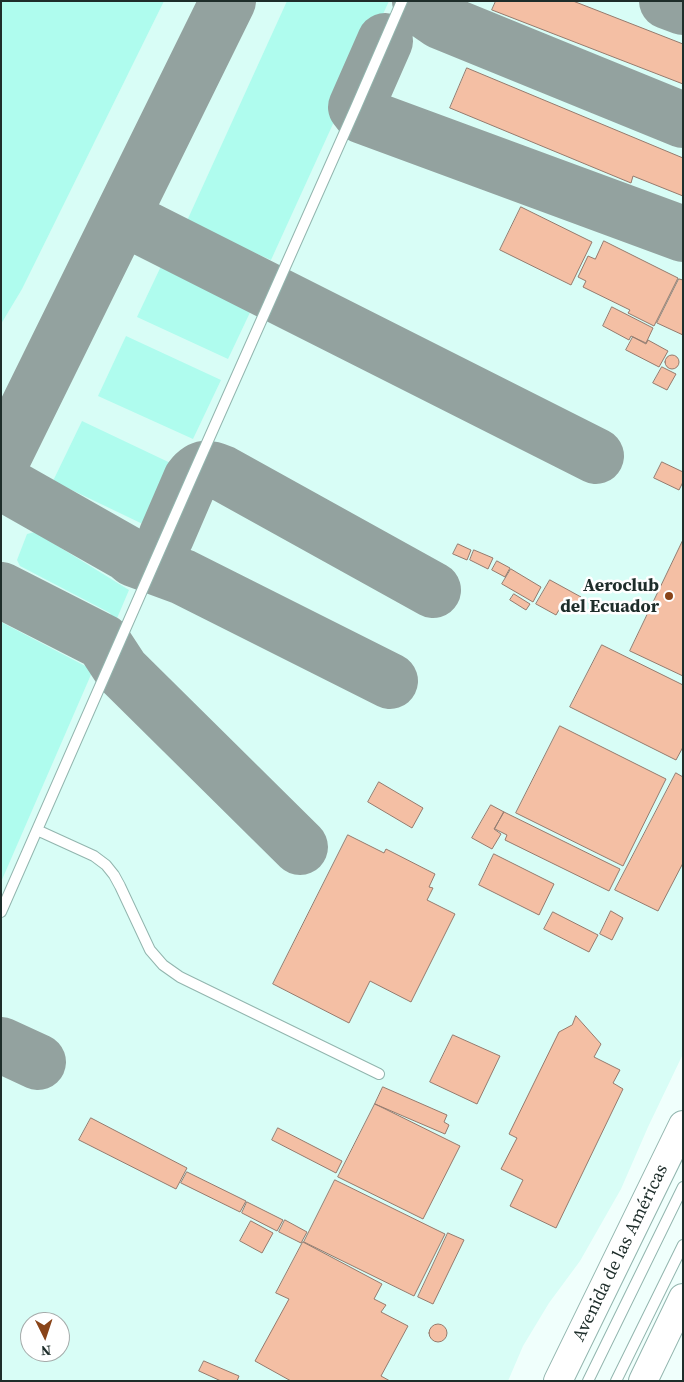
<!DOCTYPE html>
<html>
<head>
<meta charset="utf-8">
<style>
  body { margin:0 }
  #map { position:relative; width:684px; height:1382px; overflow:hidden; background:#f0fffc; font-family:"Source Serif 4",serif }
  canvas { display:block }
  .frame { position:absolute; inset:0; border:2px solid #1e2d2a; pointer-events:none }
  .north { position:absolute; left:20px; top:1312px; width:50px; height:50px; box-sizing:border-box; background:#fff; border:1px solid #a5abaa; border-radius:50%; rotate:176deg; font-size:14px; font-weight:700; line-height:20px; text-align:center; color:#1e2d2a }
  .north::after { content:''; display:block; margin:auto; width:18px; height:22px; background:#894419; clip-path:polygon(50% 0,100% 100%,50% 72%,0 100%) }
</style>
</head>
<body>
<div id="map">
<canvas width="684" height="1382"></canvas>
<div class="frame"></div>
<div class="north">N</div>
</div>
<script>
const ctx = document.querySelector('canvas').getContext('2d');
ctx.lineJoin = 'round';
function paint(path, color) { ctx.fillStyle = color; ctx.fill(path, 'evenodd'); }
function stroke(path, color, width, dash) { ctx.strokeStyle = color; ctx.lineWidth = width; ctx.lineCap = dash ? 'butt' : 'round'; ctx.setLineDash(dash || []); ctx.stroke(path); }
function label(font, color, halo, rows, align = 'center') {
  ctx.font = font + ' "Source Serif 4",serif'; ctx.lineWidth = 5; ctx.setLineDash([]); ctx.textBaseline = 'middle'; ctx.strokeStyle = halo; ctx.fillStyle = color; for (const [text, x, y, turn = 0] of rows) {
    ctx.save(); ctx.translate(x, y); ctx.rotate((+turn || 0) * Math.PI / 180); ctx.textAlign = isNaN(turn) ? turn : align; if (halo) ctx.strokeText(text, 0, 0); ctx.fillText(text, 0, 0); ctx.restore();
  }
}
const built = new Path2D(`
  M1,1h682v1053l-35,73 -27,62 -41,72 -31,42 -26,43 -15,35h-507zM30,1322h30v30h-30z`);
const green = new Path2D(`
  M1,1h163l-142,288 -21,35z
  M287,1h102l-118,259 -85,-37z
  M163,262l91,42 -26,55 -91,-42z
  M126,336l95,44 -28,59 -95,-43z
  M82,421l99,47 -30,60 -98,-47z
  M35,532l94,58 -14,33 -5,-10 -90,-47 -3,-6 10,-26z
  M1,622l92,48 -92,212z`);
const taxiway = new Path2D(`
  M420,1l7,11 13,9 243,99
  M667,1l16,6
  M385,41l-29,66 7,9 320,118
  M122,217l474,239
  M1,462l227,-461
  M1,482l127,72 6,5 49,18 207,104
  M166,537l25,-58c10,-13 17,-12 31,-6l211,117
  M1,590l102,52 19,29 178,176
  M1,1045l37,17`);
const building = new Path2D(`
  M496,1h77l110,43v40l-191,-74z
  M467,68l216,90v38l-50,-20 -2,7 -181,-75z
  M521,207l71,35 -21,43 -71,-35z
  M604,241l74,37 -24,48 -26,-13 2,-3 -47,-23 3,-6 -8,-4 10,-21 7,3z
  M679,279l4,1v55l-26,-12z
  M612,307l41,21 -7,15 -15,-7 -2,4 -26,-14z
  M633,337l13,7 2,-4 20,11 -9,16 -33,-17z
  M665 362a7 7 0 1 1 14 0a7 7 0 1 1-14 0Z
  M662,367l14,7 -9,16 -14,-7z
  M662,462l21,10v10l-4,8 -25,-12z
  M683,540v136l-53,-25z
  M458,544l13,6 -4,10 -14,-6z
  M474,550l19,8 -5,11 -18,-9z
  M497,561l13,7 -5,9 -13,-7z
  M511,569l30,18 -8,15 -31,-18z
  M550,580l31,17 -7,12 -11,-6 -7,12 -20,-11z
  M514,594l16,10 -4,6 -16,-10z
  M602,645l81,40v62l-7,13 -106,-53z
  M560,726l106,53 -43,87 -107,-53z
  M676,773l7,4v86l-25,48 -43,-21z
  M379,782l44,26 -11,20 -44,-26z
  M491,805l13,7 -10,17 7,5 -9,15 -20,-11z
  M504,812l116,57 -11,22 -104,-51 2,-5 -12,-6z
  M348,835l36,18 2,-4 49,25 -6,13 4,1 -6,12 28,14 -44,88 -41,-21 -21,42 -76,-39z
  M494,854l60,30 -15,31 -60,-30z
  M611,911l12,7 -11,22 -12,-6z
  M553,912l45,23 -9,17 -45,-23z
  M576,1016l25,28 -7,13 26,13 -7,13 10,6 -67,139 -46,-22 13,-26 -22,-11 16,-31 -8,-4 50,-102 13,-7z
  M453,1035l47,21 -23,48 -47,-22z
  M383,1087l64,28 -3,7 5,3 -4,9 -70,-30z
  M375,1104l85,42 -37,73 -85,-42z
  M91,1118l96,50 -11,21 -97,-49z
  M278,1128l64,33 -6,12 -64,-33z
  M187,1172l59,29 -6,11 -59,-29z
  M335,1180l110,54 -31,62 -110,-54z
  M247,1202l36,18 -6,11 -35,-18z
  M285,1220l22,12 -6,11 -22,-11z
  M251,1221l22,12 -11,20 -22,-12z
  M448,1233l16,7 -31,64 -15,-7z
  M303,1242l79,42 -8,15 12,6 -5,7 27,14 -27,50 9,5h-99l-36,-20 34,-62 -13,-6z
  M429 1333a9 9 0 1 1 18 0a9 9 0 1 1-18 0Z
  M204,1361l35,15 -2,5h-16l-22,-10z`);
const lane = new Path2D(`
  M37,830l57,26 12,9 8,10 6,11 30,64 13,15 17,12 199,97
  M1,912l190,-433 165,-372 46,-106
  M588,1381l95,-194
  M616,1381l67,-136`);
const primary = new Path2D(`
  M558,1381l125,-256
  M643,1381l40,-83`);
const markers = [
  [669,596,5,"#894419"]
];
const poiNames = [
  ["Aeroclub",659,586],
  ["del Ecuador",659,607]
];
const streetNames = [
  ["Avenida de las Américas",621,1253,-64]
];
paint(built, '#d8fdf6');
paint(green, '#affcee');
stroke(taxiway, '#93a29f', 56);
paint(building, '#f4bfa4');
stroke(building, '#967b6e', 1);
stroke(lane, '#92b5ae', 12);
stroke(primary, '#92b5ae', 30);
stroke(lane, '#fff', 10);
stroke(primary, '#fff', 28);
for (const [x, y, r, color] of markers) { const dot = new Path2D(); dot.arc(x, y, r, 0, 2 * Math.PI); ctx.fillStyle = color; ctx.fill(dot); stroke(dot, '#fff', 2); }
label('bold 18px', '#1e2d2a', '#fff', poiNames, 'right');
label('18px', '#1e2d2a', '#fff', streetNames);
</script>
</body>
</html>
